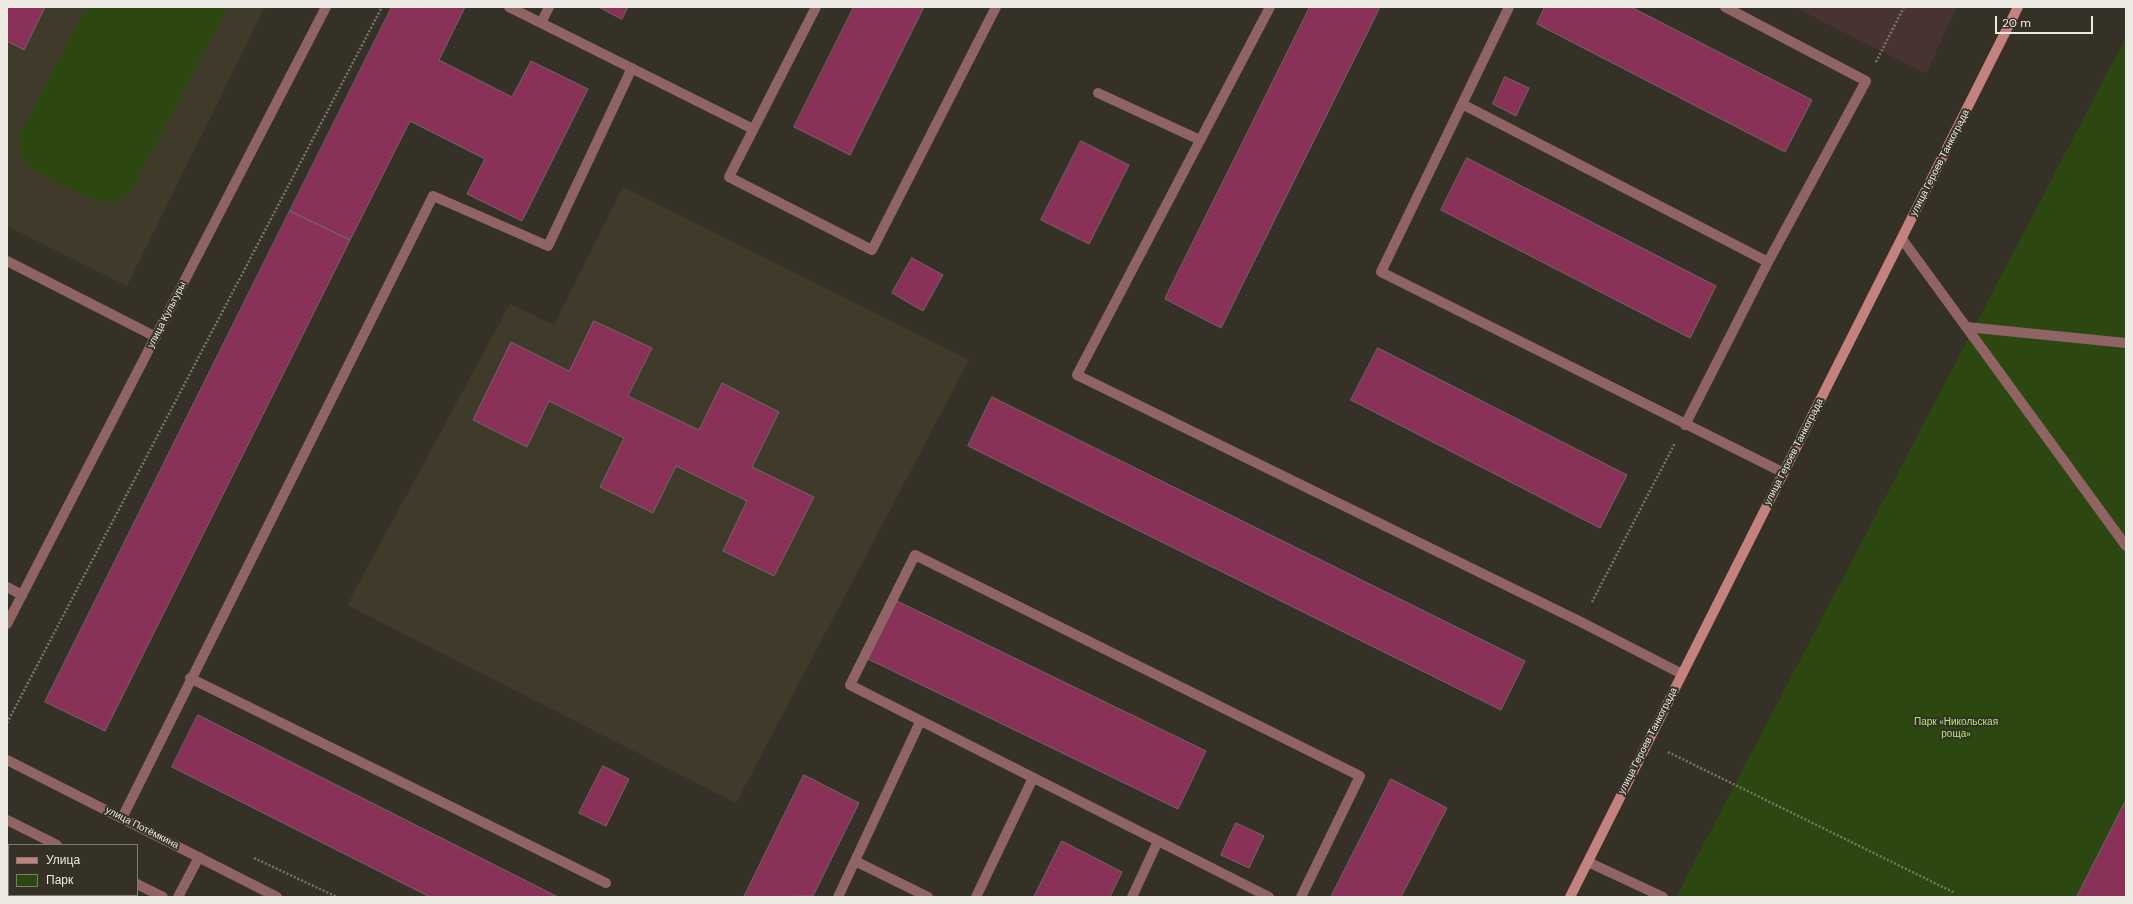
<!DOCTYPE html>
<html>
<head>
<meta charset="utf-8">
<style>
  body { margin:0 }
  #map { position:relative; width:2133px; height:904px; overflow:hidden; background:#353127; font-family:"DM Sans",sans-serif }
  canvas { display:block }
  .frame { position:absolute; inset:0; border:8px solid #edeae4; pointer-events:none }
  .legend { position:absolute; left:8px; top:844px; width:130px; height:52px; box-sizing:border-box; background:#353127; border:1px solid #7f7b73; margin:0; padding:5px 7px; list-style:none; font-size:12px; color:#edeae4 }
  .legend li { display:flex; align-items:center; gap:8px; height:20px }
  .legend b { width:20px; border:1px solid #7f7b73 }
  .scale { position:absolute; left:1995px; top:16px; width:98px; height:18px; box-sizing:border-box; border:2px solid #edeae4; border-top:0; padding-left:5px; font-size:12px; line-height:14px; white-space:nowrap; color:#edeae4; -webkit-text-stroke:3px #353127; paint-order:stroke }
</style>
</head>
<body>
<div id="map">
<canvas width="2133" height="904"></canvas>
<div class="frame"></div>
<ul class="legend">
<li><b style="height:5px;background:#c58080"></b>Улица</li>
<li><b style="height:11px;background:#2c4710"></b>Парк</li>
</ul>
<div class="scale">20 m</div>
</div>
<script>
const ctx = document.querySelector('canvas').getContext('2d');
ctx.lineJoin = 'round';
function paint(path, color) { ctx.fillStyle = color; ctx.fill(path, 'evenodd'); }
function stroke(path, color, width, dash) { ctx.strokeStyle = color; ctx.lineWidth = width; ctx.lineCap = dash ? 'butt' : 'round'; ctx.setLineDash(dash || []); ctx.stroke(path); }
function label(font, color, halo, rows, align = 'center') {
  ctx.font = font + ' "DM Sans",sans-serif'; ctx.lineWidth = 4; ctx.setLineDash([]); ctx.textBaseline = 'middle'; ctx.strokeStyle = halo; ctx.fillStyle = color; for (const [text, x, y, turn = 0] of rows) {
    ctx.save(); ctx.translate(x, y); ctx.rotate((+turn || 0) * Math.PI / 180); ctx.textAlign = isNaN(turn) ? turn : align; if (halo) ctx.strokeText(text, 0, 0); ctx.fillText(text, 0, 0); ctx.restore();
  }
}
const commercial = new Path2D(`
  M1794,7h163l-31,67z`);
const built = new Path2D(`
  M7,7h258l-138,279 -120,-60z
  M623,187l346,173 -233,443 -389,-198 163,-301 44,21z`);
const green = new Path2D(`
  M87,7h138l-4,13 -87,166c-6,9 -14,15 -25,16 -13,1 -74,-28 -82,-38 -8,-10 -10,-23 -5,-35z
  M2126,37v860h-450z`);
const building = new Path2D(`
  M7,7h38l-21,43 -17,-9z
  M392,7h73l-26,53 73,37 19,-36 57,28 -66,132 -55,-27 18,-35 -75,-38 -60,119 -60,-29z
  M599,7h29l-6,12z
  M854,7h70l-74,148 -56,-28z
  M1310,7h70l-159,321 -56,-29z
  M1545,7h86l181,93 -27,52 -248,-128z
  M1505,77l24,11 -13,28 -23,-12z
  M1081,141l48,24 -40,79 -48,-24z
  M1467,158l249,128 -26,52 -249,-128z
  M290,211l60,29 -245,491 -60,-29z
  M912,258l31,17 -20,36 -31,-18z
  M594,321l58,27 -24,48 71,34 23,-47 57,29 -27,55 62,30 -40,79 -51,-25 24,-50 -71,-35 -23,47 -53,-26 24,-49 -75,-37 -22,46 -54,-27 38,-78 58,29z
  M1378,348l249,127 -27,53 -249,-128z
  M992,397l533,264 -24,49 -533,-264z
  M897,601l309,150 -28,58 -310,-150z
  M198,715l360,182h-128l-258,-130z
  M603,766l26,13 -23,47 -27,-13z
  M804,775l55,28 -46,93 -69,1z
  M1391,779l56,29 -46,89h-70z
  M2126,800v97h-49z
  M1236,823l28,13 -15,32 -28,-13z
  M1062,841l60,31 -12,25h-76z
  M7,844l2,1v50h98l4,2h-104z`);
const path = new Path2D(`
  M1876,62l28,-55
  M1592,602l83,-159
  M7,723l375,-716
  M1668,752l287,141
  M254,858l83,39`);
const service = new Path2D(`
  M509,7l244,122
  M816,7l-87,170 143,73 124,-243
  M1270,7l-193,368 504,247 101,52
  M1509,7l-128,265 403,201
  M541,23l8,-16
  M1098,93l102,47
  M1462,104l306,158
  M1902,239l224,307
  M7,261l149,76
  M1966,327l160,16
  M1685,425l83,-163 98,-181 -141,-74
  M7,587l15,8
  M190,678l416,205
  M122,818l311,-622 115,50 84,-178
  M7,820l50,25
  M855,861l73,36
  M1588,862l75,35
  M137,884l26,13
  M178,897l21,-40
  M838,897l82,-175
  M976,897l57,-119
  M1132,897l26,-56
  M1269,897l-419,-212 65,-130 445,221 -59,121`);
const minor = new Path2D(`
  M7,624l319,-617`);
const tertiary = new Path2D(`
  M7,760l270,137`);
const secondary = new Path2D(`
  M1570,897l448,-890`);
const streetNames = [
  ["улица Героев Танкограда",1940,163,-63],
  ["улица Культуры",167,315,-63],
  ["улица Героев Танкограда",1794,452,-63],
  ["улица Героев Танкограда",1648,741,-63],
  ["улица Потёмкина",142,828,27]
];
const parkNames = [
  ["Парк «Никольская",1956,722],
  ["роща»",1956,734]
];
paint(commercial, '#473331');
paint(built, '#403a2a');
paint(green, '#2c4710');
paint(building, '#893157');
stroke(building, '#73666a', 1);
stroke(path, '#7a766d', 2.5, [2, 2]);
stroke(service, '#906464', 10);
stroke(minor, '#906464', 10);
stroke(tertiary, '#906464', 10);
stroke(secondary, '#c58080', 10);
label('10px', '#edeae4', '#353127', streetNames);
label('10px', '#ace878', '#353127', parkNames);
</script>
</body>
</html>
